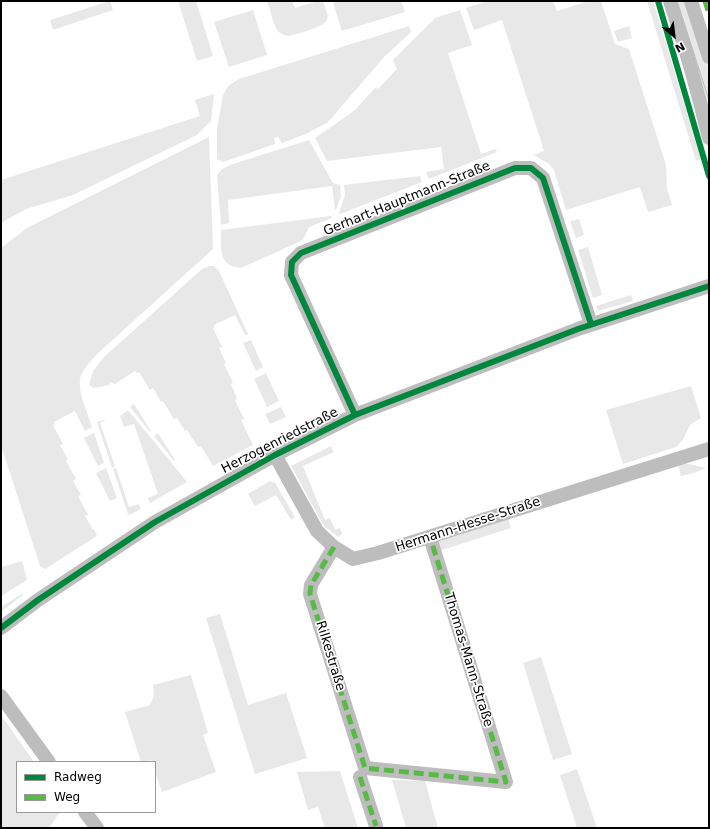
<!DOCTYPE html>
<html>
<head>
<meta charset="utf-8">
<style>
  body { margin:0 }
  #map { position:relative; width:710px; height:829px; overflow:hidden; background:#fff; font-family:"DejaVu Sans",sans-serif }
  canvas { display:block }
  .frame { position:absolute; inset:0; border:2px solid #000; pointer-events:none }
  .legend { position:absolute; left:16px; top:761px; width:140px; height:52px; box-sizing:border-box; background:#fff; border:1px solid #999; margin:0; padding:5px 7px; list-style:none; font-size:12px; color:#000 }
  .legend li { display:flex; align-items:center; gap:8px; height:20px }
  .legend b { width:20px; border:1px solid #999 }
  .north { position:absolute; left:654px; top:16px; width:40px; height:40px; -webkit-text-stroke:3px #fff; paint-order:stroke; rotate:152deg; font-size:11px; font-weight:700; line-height:16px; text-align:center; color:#000 }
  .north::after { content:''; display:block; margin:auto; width:14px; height:18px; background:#000; clip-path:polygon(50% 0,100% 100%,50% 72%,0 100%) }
</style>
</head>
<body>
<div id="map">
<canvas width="710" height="829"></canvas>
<div class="frame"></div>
<ul class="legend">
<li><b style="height:5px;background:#00873e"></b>Radweg</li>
<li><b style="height:5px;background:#58b947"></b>Weg</li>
</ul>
<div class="north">N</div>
</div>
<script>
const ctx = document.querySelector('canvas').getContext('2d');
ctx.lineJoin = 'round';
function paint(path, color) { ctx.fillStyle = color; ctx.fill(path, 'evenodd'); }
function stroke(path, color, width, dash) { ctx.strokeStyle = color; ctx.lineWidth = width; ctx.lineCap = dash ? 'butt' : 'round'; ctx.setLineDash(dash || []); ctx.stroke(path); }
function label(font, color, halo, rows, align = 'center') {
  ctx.font = font + ' "DejaVu Sans",sans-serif'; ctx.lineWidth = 3.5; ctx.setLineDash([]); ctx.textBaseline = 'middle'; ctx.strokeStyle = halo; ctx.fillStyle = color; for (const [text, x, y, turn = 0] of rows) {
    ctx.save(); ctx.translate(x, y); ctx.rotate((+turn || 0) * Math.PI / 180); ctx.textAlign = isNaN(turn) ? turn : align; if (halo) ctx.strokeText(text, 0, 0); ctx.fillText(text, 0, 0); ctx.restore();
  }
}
const green = new Path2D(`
  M110,1l3,9 -60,20 -3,-10z
  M178,1h18l17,55 -16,5z
  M267,1h25l3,7 23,-7h5l5,15c-1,4 -2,6 -5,8 -5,4 -28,11 -34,12 -2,0 -6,-1 -9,-3 -6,-4 -10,-24 -13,-32z
  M338,1h63l4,11 -63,19 -9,-28z
  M488,1h65l4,10 32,-10h12l14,43 14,5 37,116 1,24 5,16 -24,7 -8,-25 -74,23 -12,-40 -5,-6 -15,-9 10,-4 -42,-131 -28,10 -8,-22z
  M647,1h6l48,158 -5,2z
  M673,1h14l22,69v44z
  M253,10l14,45 -38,12 -15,-45z
  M460,10l12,35 -24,8 33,101 14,-5 2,3 -68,27 -3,-7 18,-3 -3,-22 -114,14 -12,-23 16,-11 24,-17 21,-23 2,2 19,-20 -4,-9 42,-42z
  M409,26l2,6 -26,24 -57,66 -20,11 -26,10 -4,-6 -4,1 1,6 -52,18 -6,-3v-30l6,-34 5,-9 11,-7z
  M629,26l3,12 -14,4 -4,-11z
  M214,94l-3,27 -14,14 -124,60 -47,14 -25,14v-43l199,-64 -5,-16z
  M209,137l4,112 -117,106c-5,6 -15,16 -16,24 -2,14 8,34 12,48l-7,4 -10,-20 -21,11 1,2 -2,1 10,19 -3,1 8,15 -2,1 10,18 -3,2 8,14 -3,1 10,19 -3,1 8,14 1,-1 3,7 -52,33 -5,-3 -39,-121v-197l26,-20z
  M309,140l24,43 7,2 1,11 -5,14h-1l-3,-24 -104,14 1,23 -8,2 -4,-50 5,-6 8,-4z
  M420,176l2,6 -82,32 -1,-1 6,-18 -1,-10z
  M331,216l1,2 -23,9 -6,13 -62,28c-24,-2 -19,-19 -20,-38z
  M579,219l5,16 -8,3 -6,-17z
  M588,247l14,48 -9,3 -15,-48z
  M209,266h5l5,5 29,63 -3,1 -10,-20 -21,10 1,2 -2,1 9,19 -3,1 7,15 -2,1 9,19 -2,1 6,15 -2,1 9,19 -3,1 12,25 -40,21 -12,-20 -3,1 -11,-17 -2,1 -8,-13 -3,1 -11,-18 -2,1 -8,-14 -3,2 -11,-18 -2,1 -2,-2 -20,13 -5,-2 -1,3 -15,3 -5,-3 4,-14 10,-13 99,-89z
  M631,295l2,6 -35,10 -2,-5z
  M251,340l12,27 -7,4 -13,-28z
  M266,373l13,28 -12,6 -13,-28z
  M691,386l10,32 -5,3 -6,4 -8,16 -6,6 -53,17 -17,-54z
  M134,404l17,27 -1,1 -20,-25z
  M281,407l5,10 -16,7 -5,-10z
  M128,410l59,72 -37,21 -2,-5 10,-4 -24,-70 -10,3 -4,-11z
  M105,420v1l-5,2 15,43 -3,2 -15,-46z
  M94,433l10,30 -6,3 -14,-28z
  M158,433l17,27 -1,1 -20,-25z
  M331,446l3,6 -31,14 22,54 5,-2 5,12 5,-2 2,6 -4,3 -14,-11 -33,-60z
  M684,463l18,4h4c-6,5 -17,7 -25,9l-3,-12z
  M106,468l11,30 -7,3 -14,-28z
  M116,468l13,39 10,-3 2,5 -12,6 -1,-1 -15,-45z
  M270,481l5,2 20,34 -4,3 -15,-25 -21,11 -7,-12z
  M508,519l3,9 -72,23 -3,-9z
  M22,561l5,19 -26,16v-29z
  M23,593v2l-22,17v-5z
  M220,614l28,91 38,-12 21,65 -52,16 -49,-156z
  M541,657l31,97 -19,6 -30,-97z
  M191,675l17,58 -5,2 13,37 -54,20 -7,-20v-10h-3l-1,-2 -10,2 -16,-50 25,-7 4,-9 -1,-11z
  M1,715l33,47h-17v50h43l-11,16h-48z
  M577,769l20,59h-20l-17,-53z
  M340,771l18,57h-33l-7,-21 -10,3 -11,-38z
  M392,780l33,1 13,47h-32z`);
const minor = new Path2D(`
  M670,1c15,45 28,91 39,137
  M691,1l18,56
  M355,415l-64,-140 1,-13 9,-9 214,-85h16l12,10 48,146
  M275,455l42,76 17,16 19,12 25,-6 331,-104
  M334,547l-23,38 -1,9 55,174 141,14 -76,-245
  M1,628l37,-28 117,-78 120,-67 80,-40 223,-86 131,-43
  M1,696l48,66
  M360,777l16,49
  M85,812l12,16`);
const tram = new Path2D(`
  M677,1l32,99`);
const quiet = new Path2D(`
  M705,1l4,13
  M334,547l-23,38 -1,9 55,174 141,14 -76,-245
  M360,777l16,49`);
const cycleway = new Path2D(`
  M658,1l51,175
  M355,415l-64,-140 1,-13 9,-9 214,-85h16l12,10 48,146
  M1,628l37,-28 117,-78 120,-67 80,-40 223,-86 131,-43`);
const streetNames = [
  ["Gerhart-Hauptmann-Straße",407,199,-22],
  ["Herzogenriedstraße",280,441,-27],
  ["Hermann-Hesse-Straße",468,525,-18],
  ["Rilkestraße",330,656,73],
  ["Thomas-Mann-Straße",468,660,73]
];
paint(green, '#e8e8e8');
stroke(minor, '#bdbdbd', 14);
stroke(tram, '#bdbdbd', 1);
stroke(quiet, '#58b947', 5, [10, 5]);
stroke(cycleway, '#00873e', 6);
label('13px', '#000', '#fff', streetNames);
</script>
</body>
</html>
